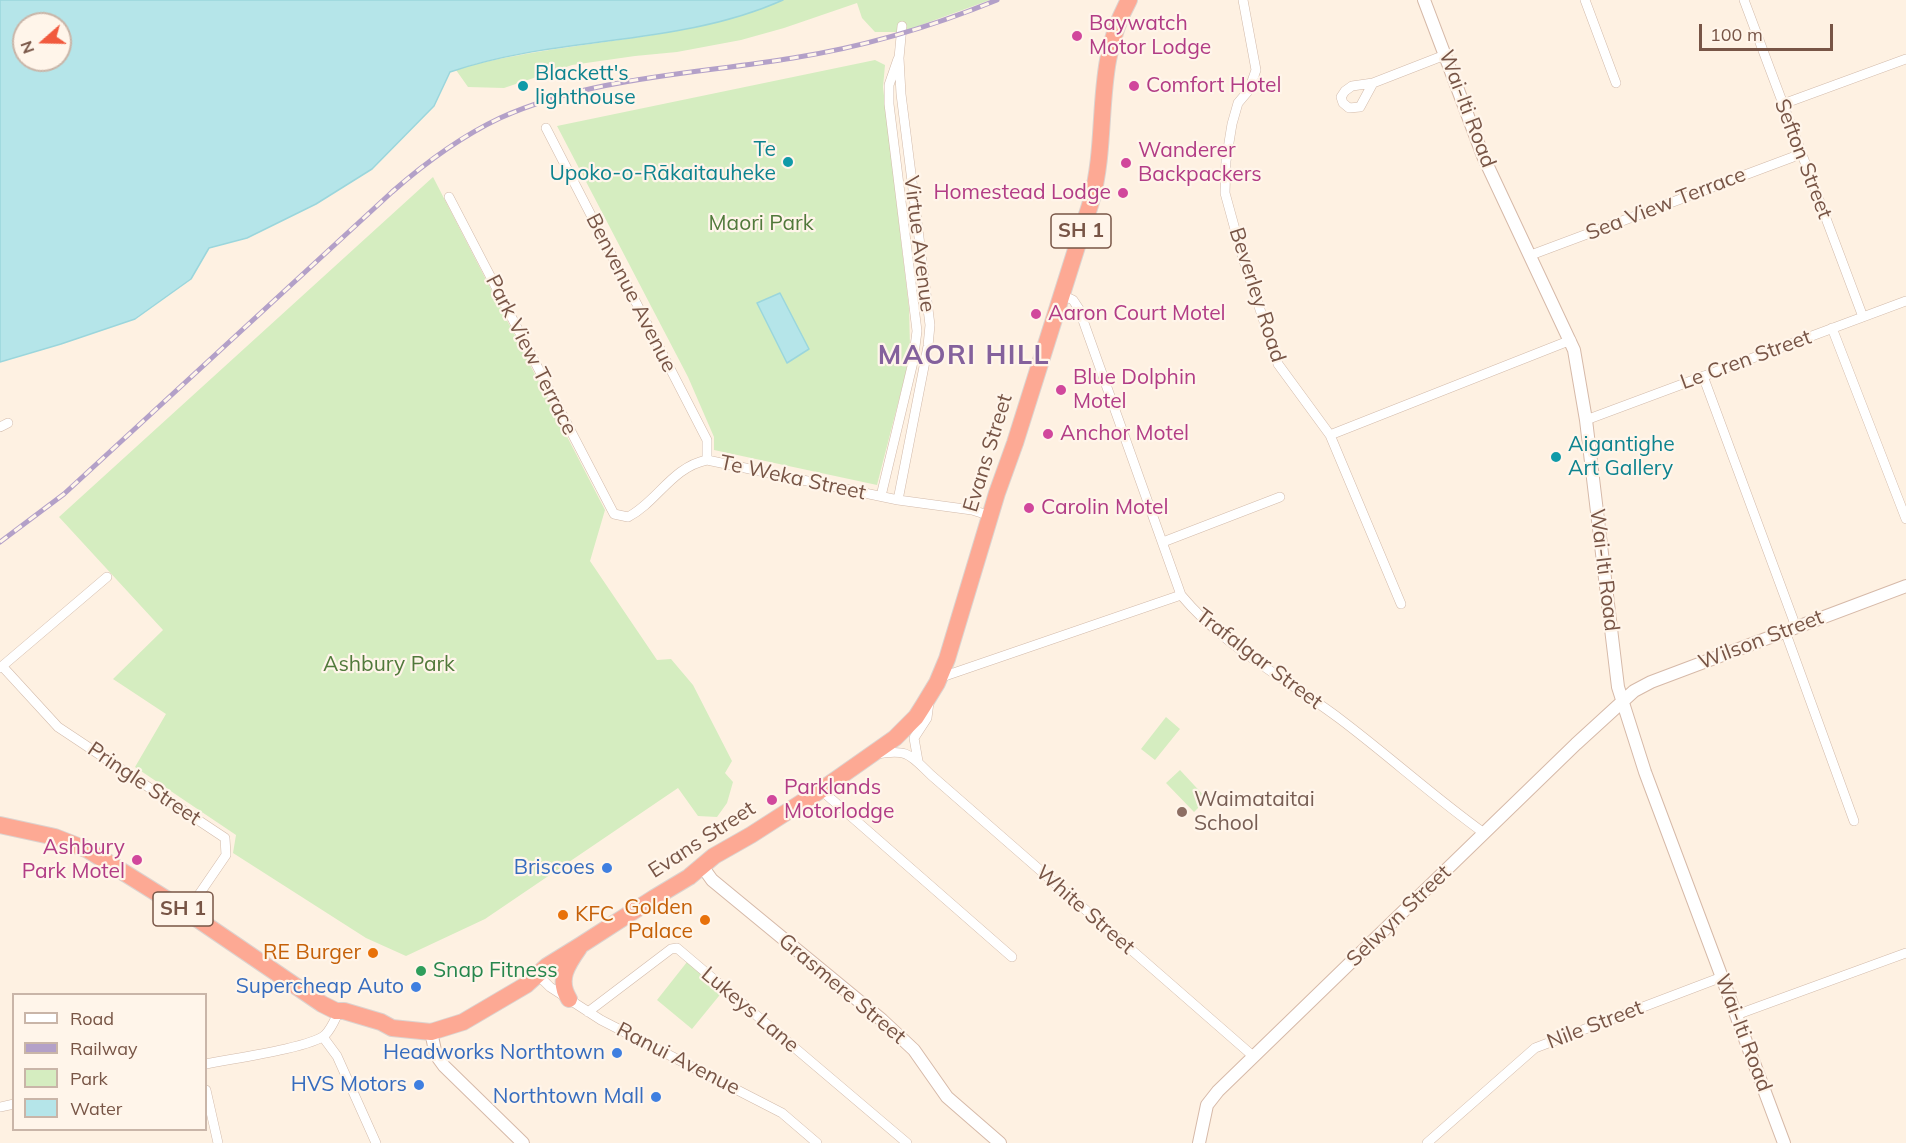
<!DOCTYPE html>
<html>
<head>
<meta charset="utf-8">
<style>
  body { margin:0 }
  #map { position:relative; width:1906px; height:1143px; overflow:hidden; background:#fef1e2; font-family:Mulish,sans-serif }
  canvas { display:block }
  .legend { position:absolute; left:12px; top:993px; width:195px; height:138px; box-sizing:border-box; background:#fff5ea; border:2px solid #c9b5a8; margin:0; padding:8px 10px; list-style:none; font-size:18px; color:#785546 }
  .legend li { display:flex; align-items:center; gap:12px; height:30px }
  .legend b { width:30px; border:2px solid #c9b5a8 }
  .north { position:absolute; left:12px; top:12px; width:60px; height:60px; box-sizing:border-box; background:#fff5ea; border:2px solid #c9b5a8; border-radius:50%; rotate:250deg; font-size:16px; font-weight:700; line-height:24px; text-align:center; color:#785546 }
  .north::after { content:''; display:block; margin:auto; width:21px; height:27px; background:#f15a3e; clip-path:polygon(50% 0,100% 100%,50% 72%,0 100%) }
  .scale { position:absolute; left:1699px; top:24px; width:134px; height:27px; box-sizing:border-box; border:3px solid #785546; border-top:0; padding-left:8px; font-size:18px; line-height:21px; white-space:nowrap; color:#785546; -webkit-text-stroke:4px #fff5ea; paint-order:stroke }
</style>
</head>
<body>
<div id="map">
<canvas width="1906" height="1143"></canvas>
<ul class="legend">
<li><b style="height:8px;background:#fff"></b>Road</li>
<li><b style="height:8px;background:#b3a0c8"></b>Railway</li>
<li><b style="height:16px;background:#d5edc0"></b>Park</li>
<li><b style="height:16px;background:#b5e5e9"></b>Water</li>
</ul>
<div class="north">N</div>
<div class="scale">100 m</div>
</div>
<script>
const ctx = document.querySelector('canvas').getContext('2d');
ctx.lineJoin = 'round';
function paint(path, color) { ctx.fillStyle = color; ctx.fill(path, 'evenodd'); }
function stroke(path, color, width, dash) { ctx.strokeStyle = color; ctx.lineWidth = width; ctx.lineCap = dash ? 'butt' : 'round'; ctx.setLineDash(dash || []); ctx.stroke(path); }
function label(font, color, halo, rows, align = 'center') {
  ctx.font = font + ' Mulish,sans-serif'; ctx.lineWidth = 4.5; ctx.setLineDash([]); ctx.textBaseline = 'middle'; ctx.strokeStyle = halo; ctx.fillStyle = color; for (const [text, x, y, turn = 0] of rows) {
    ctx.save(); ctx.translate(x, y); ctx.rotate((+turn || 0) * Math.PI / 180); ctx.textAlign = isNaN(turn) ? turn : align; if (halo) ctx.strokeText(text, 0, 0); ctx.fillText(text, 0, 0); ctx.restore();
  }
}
const green = new Path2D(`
  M783,0h207l-80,29 -14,3h-21l-13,-14 -5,-15 -73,25 -43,12 -64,12 -42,4 -63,9 -68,23 -36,-1 -12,-17c27,-9 53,-13 81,-18 82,-14 169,-18 246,-52z
  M875,60l10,5 -2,22 26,221 1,38 -4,26 -29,113 -163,-35v-13l-26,-60 -131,-251z
  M433,177l172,333 -15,51 67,99 14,-1 22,26 39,76 -7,12 8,9 -6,21 -10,14 -19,-1 -20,-28 -193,131 -79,37 -40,-18 -133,-85 3,-18 -101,-68 31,-53 -53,-35 50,-49 -104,-113z
  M1166,717l14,12 -25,31 -14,-11z
  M1180,770l27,29 -13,13 -28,-29z
  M687,962l36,29 -31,38 -35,-29z`);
const water = new Path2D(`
  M0,0h783c-105,47 -225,35 -333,72l-16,34 -62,63 -56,35 -69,34 -38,10 -18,31 -56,40 -74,25 -61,18zM24,24h36v36h-36z
  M780,293l29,56 -22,14 -30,-60z`);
const street = new Path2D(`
  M1243,0l13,70 -7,20 -11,13 -6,21 -6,37 -1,32 17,62 36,109 52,71 71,169
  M1585,0l31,83
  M1744,0l119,317
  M1373,83l-13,24 -11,1 -6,-5 -2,-6 4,-6 7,-5 21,-3 72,-28
  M1783,104l123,-45
  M546,128l161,312v20
  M449,197l165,317 14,3c29,-15 44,-50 79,-57l191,40 74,10 19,6
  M1531,255l270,-101
  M1062,295l11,5 6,9 102,286c43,52 106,84 159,124 49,37 94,78 144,114
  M1832,328l74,191
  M1703,376l93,251
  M1586,420l320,-119
  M0,427l8,-4
  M1330,435l241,-95
  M881,496l32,-134 4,-31 -28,-227v-19l9,-26
  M898,500l30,-154 2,-21 -29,-231 -2,-36 3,-32
  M1163,542l117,-45
  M1785,631l69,190
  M3,667l55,60 167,111 1,17 -39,57
  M0,668l107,-91
  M939,678l242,-83
  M877,754c31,-5 32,0 54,21l322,281
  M918,761l-4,-23 13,-20 2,-16
  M821,790l191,167
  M538,975l12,12 51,33 181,93 35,30
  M588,1012l83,-63 6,-1 230,195
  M1736,1015l170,-62
  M323,1037l14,19 39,87
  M206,1064c23,-5 104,-16 119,-29 7,-7 10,-16 14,-24
  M206,1090l12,53
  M0,1107l14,-3
  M1427,1143l108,-95 187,-71`);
const secondary = new Path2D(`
  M1424,0l59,156 91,194 12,70 32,267 27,85 139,371
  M702,866l10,14 170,140 32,30 33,47 53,46
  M431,1032l5,23 8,11 79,77
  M1199,1143l8,-38 11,-14 358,-347 58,-53 17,-9 255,-96`);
const highway = new Path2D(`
  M0,825l55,12 33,13 99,62 135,92 14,7h8l37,11 11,6 39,4 32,-10 63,-37 21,-19 34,-21 73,-47 35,-21 25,-21 37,-21 70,-45 74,-52 21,-21 7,-11 14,-23 10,-24 50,-166 18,-50 76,-241c19,-70 1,-135 38,-202
  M569,999c-12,-19 -2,-34 10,-51`);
const rail = new Path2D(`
  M0,542l64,-48 328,-302c33,-29 68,-55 108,-74 91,-41 196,-44 293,-60 70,-11 138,-31 204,-58`);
const markers = [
  [1077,36,6,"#d1479c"],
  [523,86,6,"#0f9aa8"],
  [1134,86,6,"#d1479c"],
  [788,162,6,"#0f9aa8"],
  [1126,163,6,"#d1479c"],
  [1123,193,6,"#d1479c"],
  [1036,314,6,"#d1479c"],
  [1061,390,6,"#d1479c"],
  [1048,434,6,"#d1479c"],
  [1556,457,6,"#0f9aa8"],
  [1029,508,6,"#d1479c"],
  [772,800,6,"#d1479c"],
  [1182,812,6,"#8d6e63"],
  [137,860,6,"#d1479c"],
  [607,868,6,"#3f7fe0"],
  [563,915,6,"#e8710a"],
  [705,920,6,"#e8710a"],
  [373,953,6,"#e8710a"],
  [421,971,6,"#2e9e5b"],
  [416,987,6,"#3f7fe0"],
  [617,1053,6,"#3f7fe0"],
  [419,1085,6,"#3f7fe0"],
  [656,1097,6,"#3f7fe0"]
];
const shields = [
  [1081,231,60],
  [183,909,60]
];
const shieldNames = [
  ["SH 1",1081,231],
  ["SH 1",183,909]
];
const hotelNames = [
  ["Baywatch",1089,24],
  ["Motor Lodge",1089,48],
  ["Comfort Hotel",1146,86],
  ["Wanderer",1138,151],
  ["Backpackers",1138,175],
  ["Homestead Lodge",1111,193,"right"],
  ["Aaron Court Motel",1048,314],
  ["Blue Dolphin",1073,378],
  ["Motel",1073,402],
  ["Anchor Motel",1060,434],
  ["Carolin Motel",1041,508],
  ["Parklands",784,788],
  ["Motorlodge",784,812],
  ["Ashbury",125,848,"right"],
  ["Park Motel",125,872,"right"]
];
const cultureNames = [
  ["Blackett's",535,74],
  ["lighthouse",535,98],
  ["Te",776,150,"right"],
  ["Upoko-o-Rākaitauheke",776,174,"right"],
  ["Aigantighe",1568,445],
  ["Art Gallery",1568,469]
];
const streetNames = [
  ["Wai-Iti Road",1467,109,69],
  ["Sefton Street",1803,159,69],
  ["Sea View Terrace",1666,204,-21],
  ["Virtue Avenue",919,244,83],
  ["Benvenue Avenue",631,293,63],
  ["Beverley Road",1257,295,72],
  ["Park View Terrace",531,355,63],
  ["Le Cren Street",1746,360,-20],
  ["Evans Street",988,453,-73],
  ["Te Weka Street",793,478,12],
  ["Wai-Iti Road",1604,570,83],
  ["Wilson Street",1761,640,-21],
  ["Trafalgar Street",1259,659,37],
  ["Pringle Street",144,784,34],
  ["Evans Street",702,840,-33],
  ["White Street",1085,910,41],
  ["Selwyn Street",1399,916,-44],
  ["Grasmere Street",842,989,40],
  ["Lukeys Lane",750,1010,40],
  ["Nile Street",1595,1025,-21],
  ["Wai-Iti Road",1743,1033,69],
  ["Ranui Avenue",678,1059,27]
];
const parkNames = [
  ["Maori Park",761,224],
  ["Ashbury Park",389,665]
];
const educationNames = [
  ["Waimataitai",1194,800],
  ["School",1194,824]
];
const shopNames = [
  ["Briscoes",595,868],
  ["Supercheap Auto",404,987],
  ["Headworks Northtown",605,1053],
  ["HVS Motors",407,1085],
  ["Northtown Mall",644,1097]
];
const foodNames = [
  ["Golden",693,908],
  ["Palace",693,932],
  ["KFC",575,915,"left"],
  ["RE Burger",361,953]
];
const leisureNames = [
  ["Snap Fitness",433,971]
];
const districtNames = [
  ["MAORI HILL",964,356]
];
paint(green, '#d5edc0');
paint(water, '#b5e5e9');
stroke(water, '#9bd6dc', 1.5);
stroke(street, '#d2baaa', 10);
stroke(secondary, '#d6b9a8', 14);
stroke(highway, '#dcd3cf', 18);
stroke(street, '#fff', 9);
stroke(secondary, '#fff', 12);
stroke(highway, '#fda994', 16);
stroke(rail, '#b3a0c8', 5);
stroke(rail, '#fff5ea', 3, [9]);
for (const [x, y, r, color] of markers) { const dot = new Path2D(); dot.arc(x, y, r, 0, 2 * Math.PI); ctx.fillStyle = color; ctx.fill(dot); stroke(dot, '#fff5ea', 2); }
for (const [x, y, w] of shields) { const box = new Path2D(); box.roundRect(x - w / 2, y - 17, w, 34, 4.5); ctx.fillStyle = '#fff5ea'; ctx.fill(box); stroke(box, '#785546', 1.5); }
label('bold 20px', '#785546', null, shieldNames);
label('21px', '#b23c85', '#fff5ea', hotelNames, 'left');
label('21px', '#0d838f', '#fff5ea', cultureNames, 'left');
label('21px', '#785546', '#fff5ea', streetNames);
label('21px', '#51793b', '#fff5ea', parkNames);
label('21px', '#785e54', '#fff5ea', educationNames, 'left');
label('21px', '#366cbe', '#fff5ea', shopNames, 'right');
label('21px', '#c56008', '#fff5ea', foodNames, 'right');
label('21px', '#27864d', '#fff5ea', leisureNames, 'left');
ctx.letterSpacing = '1.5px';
label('bold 27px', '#84619c', '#fff5ea', districtNames);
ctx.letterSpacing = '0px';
</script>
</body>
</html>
